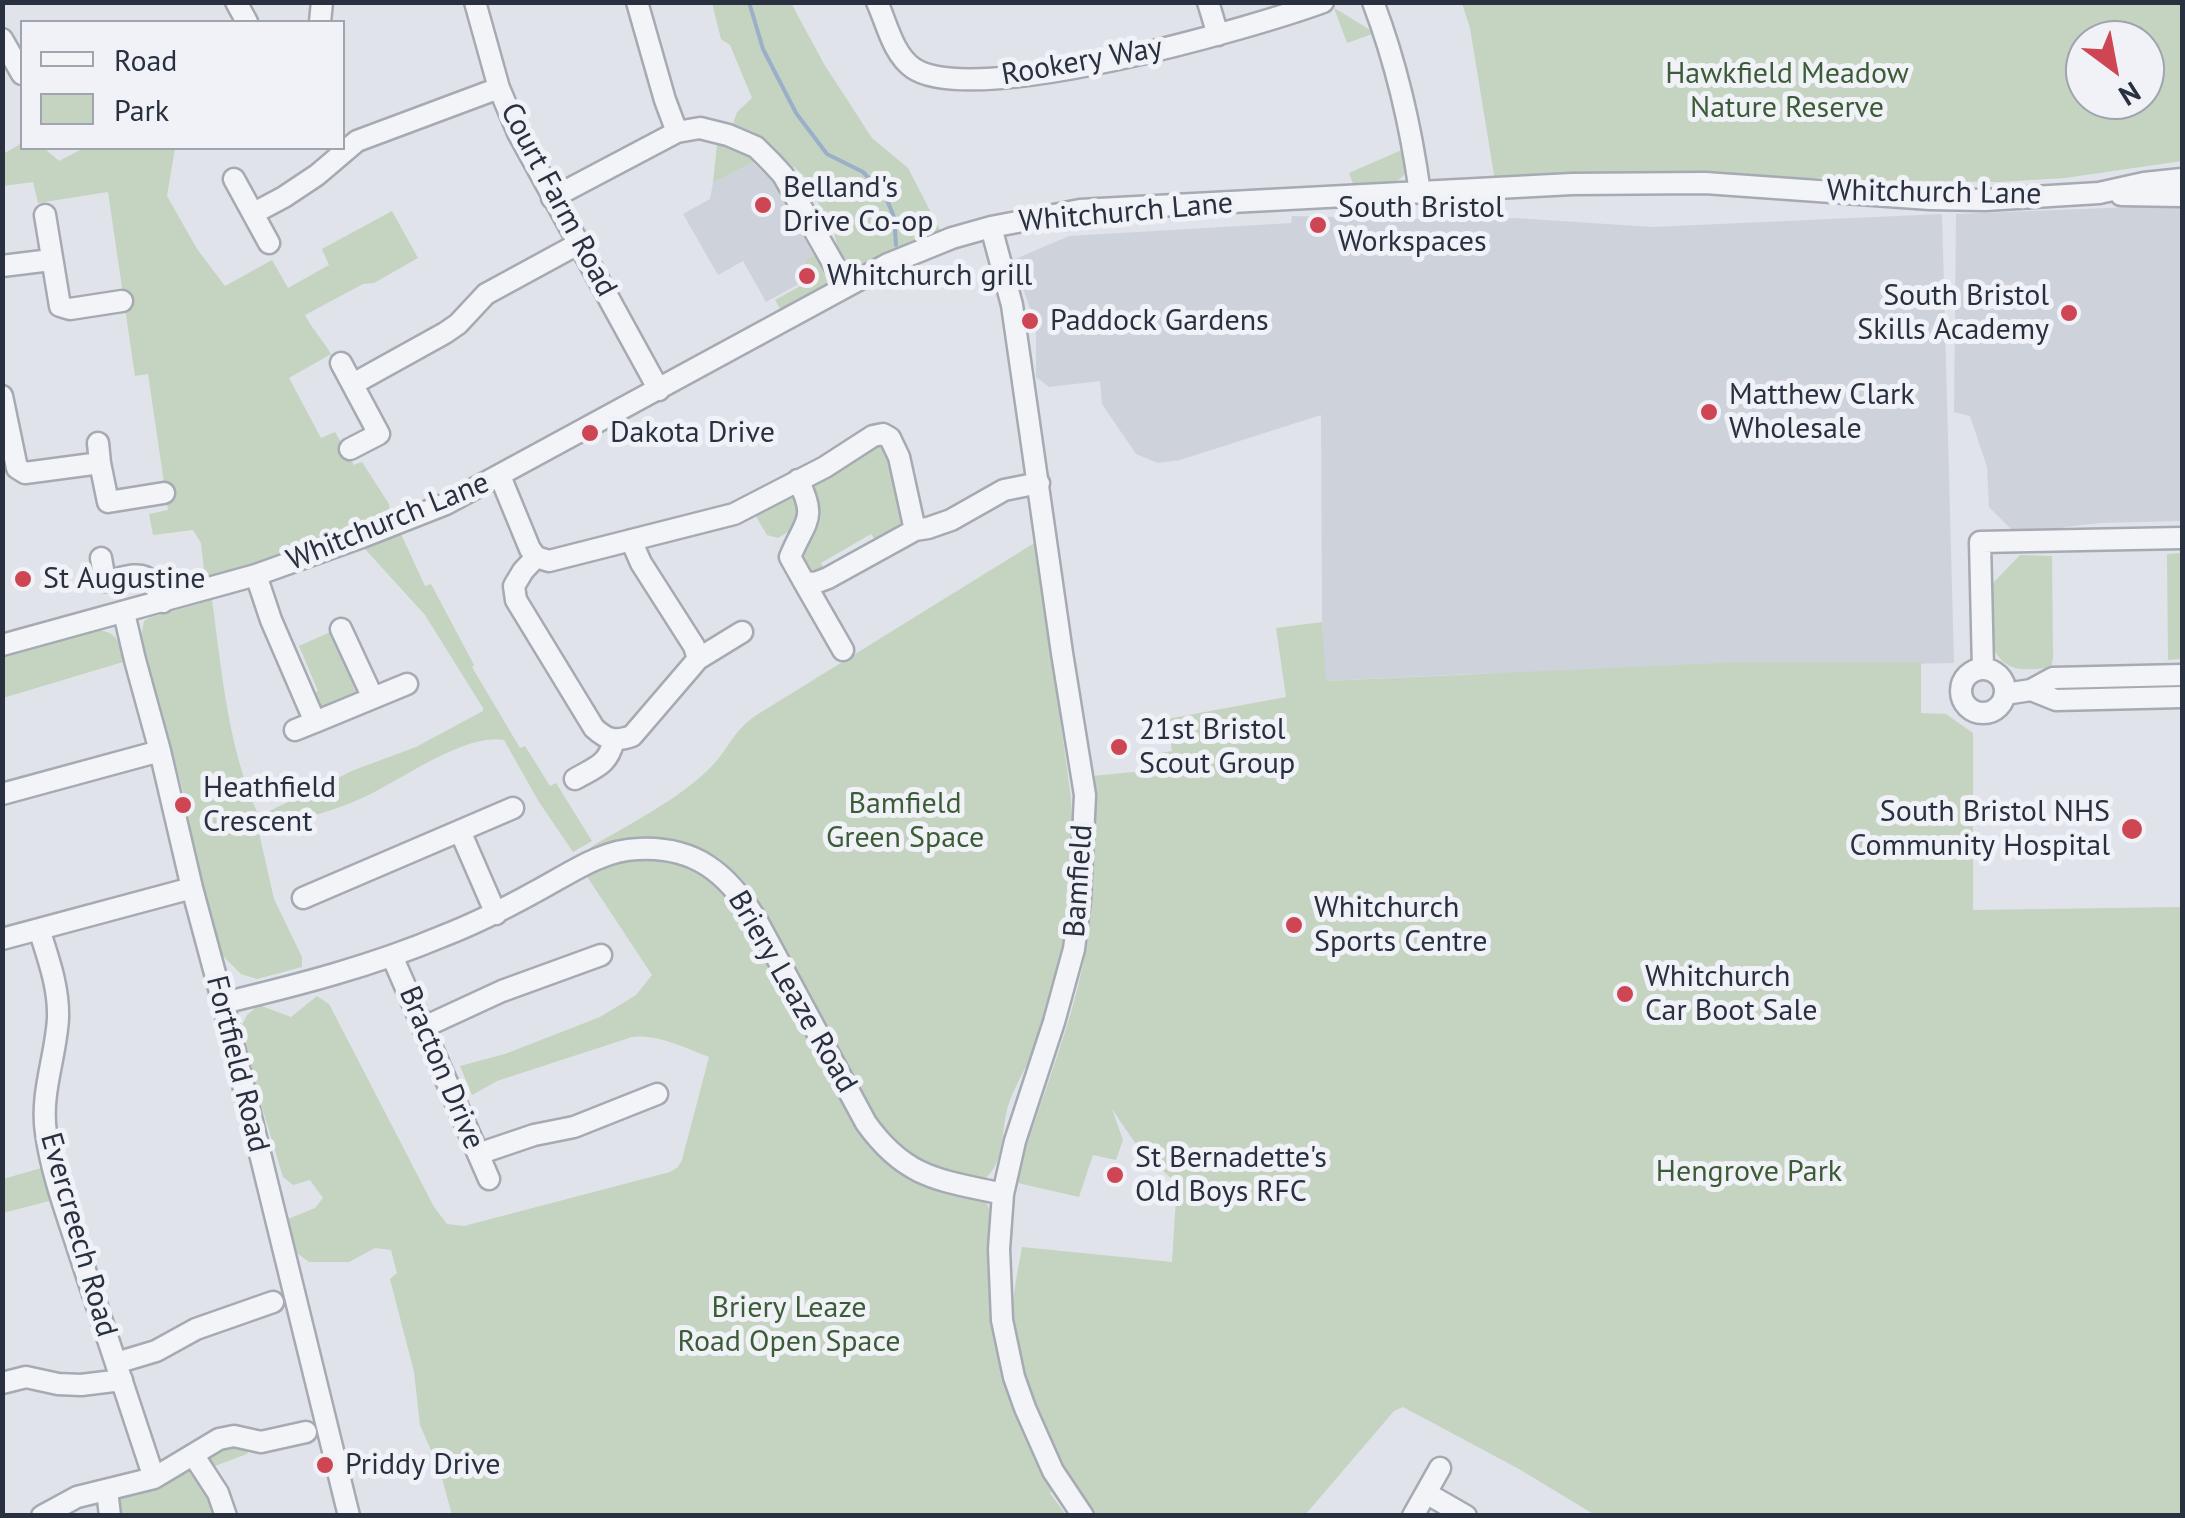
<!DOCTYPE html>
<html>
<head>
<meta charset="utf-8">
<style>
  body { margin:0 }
  #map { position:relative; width:2185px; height:1518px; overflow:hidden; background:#e0e3e9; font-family:"PT Sans",sans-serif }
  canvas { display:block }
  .frame { position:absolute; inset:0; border:5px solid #293040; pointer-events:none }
  .legend { position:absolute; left:20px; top:20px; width:325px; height:130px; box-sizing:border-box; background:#f0f2f7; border:2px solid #a0a4ae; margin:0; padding:12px 18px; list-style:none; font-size:30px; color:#293040 }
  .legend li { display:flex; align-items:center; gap:20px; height:50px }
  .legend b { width:50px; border:2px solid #a0a4ae }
  .north { position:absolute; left:2065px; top:20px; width:100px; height:100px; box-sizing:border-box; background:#f0f2f7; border:2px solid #a0a4ae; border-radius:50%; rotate:148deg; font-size:28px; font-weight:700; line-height:40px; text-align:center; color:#293040 }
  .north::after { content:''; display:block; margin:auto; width:35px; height:45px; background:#ce4553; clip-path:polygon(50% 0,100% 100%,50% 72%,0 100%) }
</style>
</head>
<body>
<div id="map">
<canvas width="2185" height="1518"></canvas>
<div class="frame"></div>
<ul class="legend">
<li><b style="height:12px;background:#f3f4f7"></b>Road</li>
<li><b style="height:28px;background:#c5d3c1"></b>Park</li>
</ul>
<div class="north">N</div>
</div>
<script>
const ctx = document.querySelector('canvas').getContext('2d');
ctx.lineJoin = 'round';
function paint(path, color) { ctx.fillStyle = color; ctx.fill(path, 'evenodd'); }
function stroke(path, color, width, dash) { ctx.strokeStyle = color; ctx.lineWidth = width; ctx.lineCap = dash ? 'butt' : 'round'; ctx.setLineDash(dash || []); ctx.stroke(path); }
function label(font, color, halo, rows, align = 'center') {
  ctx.font = font + ' "PT Sans",sans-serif'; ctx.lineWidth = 10; ctx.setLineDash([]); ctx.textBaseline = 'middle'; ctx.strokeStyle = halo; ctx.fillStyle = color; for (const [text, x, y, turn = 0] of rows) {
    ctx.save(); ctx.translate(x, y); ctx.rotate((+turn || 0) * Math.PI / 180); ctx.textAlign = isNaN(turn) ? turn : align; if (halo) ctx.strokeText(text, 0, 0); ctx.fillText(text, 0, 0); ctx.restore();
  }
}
const built = new Path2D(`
  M753,162l21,22 40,72 8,2 6,10 -62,34 -23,-41 -25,14 -35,-61 27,-15 3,-16z
  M2182,205v316l-82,2 -35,4 -15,7 -23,1 -15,-5 -23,-23 -2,-40 -17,-51 -16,-4 2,-198z
  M1942,214l12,449 -484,11 -145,7 -3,-59 -1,-207 -141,45 -22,3 -22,-9 -34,-50 -2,-23 -51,6 -13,-10v-42l-2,-15 -21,-60 56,-24 222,-13 1,-7 126,3 97,-1 137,9z`);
const green = new Path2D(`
  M712,3h79l33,61 48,74 36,30 33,64 -71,32 -8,2 -17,-5c-6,-10 -13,-24 -9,-35l-7,-13 -4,2 -22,-40 -41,-35 -30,-13 5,-15 15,-14 -22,-53 -9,-6z
  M1462,3h720v158l-117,17 -66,4 -143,-2c-21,-6 -47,0 -69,-1 -97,-3 -195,1 -292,2l-25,-153zM2085,40h60v60h-60z
  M1334,8l2,1 39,24 -28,10z
  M22,143v5h22l15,13 25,-13h91l-8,48 30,53 28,37 47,-26 16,28 41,-23 -7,-16 70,-38 26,47 -44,25 -11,1 -58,31c7,14 18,25 26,39l-42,24 32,60 14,-6 19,33 8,-3 27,42 1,11 -84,33 -101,32 -4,-37 -8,-13 -40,5 -4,-21 19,-4 -20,-136 -13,2 -27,-184 -70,11 -5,-21 -30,4v-32z
  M717,144l22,5 11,6 3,7 -40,21z
  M1404,149l3,21c-10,19 -33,15 -53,16l-5,-13z
  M814,256l9,3c7,12 9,20 -1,32l-2,-4 -39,23 -6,-10 40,-22 -10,-17z
  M873,443l7,1 8,4 16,69 -2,9 -25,16 -6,-8 -50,29 5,9 -18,1 -8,-8 11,-83z
  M793,493l9,6 -6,28 -18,11 -11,-3 -14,-24z
  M401,534l24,52 6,-2 43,81 -2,2 48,81 5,-2 25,40 6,-3 36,58 -19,11 -34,-50 -35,-62c-39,-8 -107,43 -144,59 -32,14 -65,22 -99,27l-3,-7 -1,5 17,75 28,58v10l-45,12 -16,-5 -19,-19 -16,-47 -23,-117 -42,-154 3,-16 5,-3 63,-18c10,72 16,150 47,216l95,-46 62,-23 67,-36v-3l-58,-93 -60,-66z
  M1036,542l35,256c5,82 -5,167 -34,244 -8,22 -22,42 -29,64 -7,24 -3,54 -22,72 -17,-3 -39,-3 -55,-10 -26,-9 -44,-32 -59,-53l-108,-203 -21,-32 -24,-22 -24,-12 -33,-6 -68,11 -3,-4c37,-22 88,-48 118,-78 19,-18 23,-37 46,-53z
  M2182,553v106l-14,1 -1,-106z
  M2020,555l32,1 1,102 -2,10c-25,1 -44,7 -58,-20v-65z
  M1322,622l4,59 417,-19h178v51l25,1 27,19v177l209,-3v608h-587l-76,-46 -116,-62 -9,4 -89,104h-209c-40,-48 -78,-128 -83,-191 -2,-25 5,-53 9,-77l150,15 5,-79 -35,-30 -30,-44 11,31 -7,20 -23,-5 -14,42 -61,-14 5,-25c22,-70 51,-140 64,-213 9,-55 9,-113 5,-169l52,-5 -1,-15 29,-5 -5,-32 119,-22 -10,-69z
  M337,629l25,56 -2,12c-20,6 -36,20 -51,-1l9,-5 -19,-45z
  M98,630c21,3 21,12 25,32l-120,36v-42z
  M641,854l59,11 37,36 125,227 120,68c17,20 6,50 7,75 0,10 1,20 2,30 5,68 28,131 62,190l-3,2 16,22h-614l-12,-44 -20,-46 -6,-53 -24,-93 7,-6 -6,-23 -16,-2 -26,14h-40l-12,-9 -9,-34 27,-11 8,-10 -13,-18 -17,5 -10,-8 -44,-146 8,-16 12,-10 32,12 26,-21 12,8 105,203 13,17 17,2 206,-54 8,-5 4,-7 27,-103c-24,-9 -51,-23 -77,-20l-135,44 -25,14 -12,-29 45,-12 95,-37 36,-22 16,-20 -66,-100 6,-7z
  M45,1167l8,33 -50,13v-34z
  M237,1444l12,5 -2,5 -32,12h-4l-2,-8 5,-7z
  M189,1470l8,3 23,42h-103l-1,-15 4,-4 59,-25z`);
const stream = new Path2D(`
  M749,2l14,47 33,64 31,41 36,18 22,23 9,22 2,28`);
const minor = new Path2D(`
  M236,2l11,20
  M475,2l24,86 19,45 141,257
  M637,2l28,98 12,32
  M877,2c10,22 16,52 36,66 59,41 339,-40 410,-66
  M1208,2l10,33
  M1373,2c24,63 38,125 47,191
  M320,22l2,-20
  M2,39l20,35
  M234,179l35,64
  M2121,195l61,1
  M552,198l125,-66 23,-4 28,7 28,12 15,15 12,13 63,111
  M254,213l30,-16 33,-22 40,-34 142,-53
  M45,215l15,91 10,3 52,-8
  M991,227l21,78 50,348 23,142 -5,106 -6,48 -20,73 -39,119 -12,53 -4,55 3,71 12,57 11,31 28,63 30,45
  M2,266l49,-6
  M341,363l38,71 -29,15
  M353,384l92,-51 13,-9 28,-30 92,-50
  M2,396l15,72 8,5 75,-10 8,39 56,-9
  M98,443l2,20
  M500,476l30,73 6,8 13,4 185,-47 91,-47 48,-31 10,-2 7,4 9,19 16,73
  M798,480c20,40 7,40 -8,77l14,25 11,1 13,-5 87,-48 13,-2 23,-8 53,-30 35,-7
  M536,557l-13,14 -9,15 2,14 78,128c13,12 21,14 38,8l66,-77 -4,-13 -53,-83 -10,-23
  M101,558l4,23c34,-6 42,-15 58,21
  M256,575l15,45 44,102 92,-38
  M804,582l39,68
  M124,613l11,47 25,91 32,137 31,115 126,513
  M341,629l32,69
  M2,645l254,-70 106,-38 84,-33 442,-240 64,-26 39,-11 89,-17 492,-26 133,-1 225,16 55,1 114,-7 45,-10 38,-4
  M698,659l44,-27
  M1983,669l-3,-127 202,-4
  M1961 691a22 22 0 1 1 44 0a22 22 0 1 1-44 0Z
  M2031,690l22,-12 129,-3
  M2005,694l26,-4 25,10 126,-3
  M295,730l20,-8
  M575,779c21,-12 33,-14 39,-39
  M2,794l158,-43
  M460,831l36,83
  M303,898l210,-90
  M39,929c9,29 20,58 19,89 -2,39 -18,75 -12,115 6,43 22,84 35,125 24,74 49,146 73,220
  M2,939l190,-51
  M392,956l97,223
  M223,1003c75,-18 149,-37 220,-67 31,-12 61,-27 90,-43 33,-17 67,-43 105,-44 57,-3 89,24 118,70l110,204c40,56 74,57 137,71
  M424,1027l78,-36 99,-36
  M478,1154l56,-19 40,-8 83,-33
  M116,1363l40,-12 40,-22 77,-27
  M2,1383l24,-6 32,7 23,1 41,-5
  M194,1456l24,37 8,23
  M107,1490l3,26
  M1426,1493l40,23
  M42,1516l35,-19 77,-19 65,-39 15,-3 27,6 45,-10
  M1413,1516l27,-48`);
const markers = [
  [763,205,10,"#ce4553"],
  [1318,225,10,"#ce4553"],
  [807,276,10,"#ce4553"],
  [2069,313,10,"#ce4553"],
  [1030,321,10,"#ce4553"],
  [1709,412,10,"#ce4553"],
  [590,433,10,"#ce4553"],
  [23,579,10,"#ce4553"],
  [1119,747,10,"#ce4553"],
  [183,805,10,"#ce4553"],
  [2132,829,12,"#ce4553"],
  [1294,925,10,"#ce4553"],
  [1625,994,10,"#ce4553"],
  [1115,1175,10,"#ce4553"],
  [325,1465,10,"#ce4553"]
];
const streetNames = [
  ["Rookery Way",1082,62,-10],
  ["Whitchurch Lane",1934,193,1],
  ["Court Farm Road",558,200,62],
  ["Whitchurch Lane",1126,213,-5],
  ["Whitchurch Lane",388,522,-22],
  ["Bamfield",1079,881,-86],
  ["Briery Leaze Road",792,992,60],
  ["Fortfield Road",237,1064,76],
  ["Bracton Drive",441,1068,67],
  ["Evercreech Road",78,1235,74]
];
const parkNames = [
  ["Hawkfield Meadow",1787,74],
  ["Nature Reserve",1787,108],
  ["Bamfield",905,804],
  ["Green Space",905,838],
  ["Hengrove Park",1749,1172],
  ["Briery Leaze",789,1308],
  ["Road Open Space",789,1342]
];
const poiNames = [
  ["Belland's",783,188],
  ["Drive Co-op",783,222],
  ["South Bristol",1338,208],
  ["Workspaces",1338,242],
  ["Whitchurch grill",827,276],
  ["South Bristol",2049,296,"right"],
  ["Skills Academy",2049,330,"right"],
  ["Paddock Gardens",1050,321],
  ["Matthew Clark",1729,395],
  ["Wholesale",1729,429],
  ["Dakota Drive",610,433],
  ["St Augustine",43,579],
  ["21st Bristol",1139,730],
  ["Scout Group",1139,764],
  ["Heathfield",203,788],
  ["Crescent",203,822],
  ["South Bristol NHS",2110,812,"right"],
  ["Community Hospital",2110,846,"right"],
  ["Whitchurch",1314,908],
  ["Sports Centre",1314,942],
  ["Whitchurch",1645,977],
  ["Car Boot Sale",1645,1011],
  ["St Bernadette's",1135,1158],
  ["Old Boys RFC",1135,1192],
  ["Priddy Drive",345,1465]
];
paint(built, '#ced2db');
paint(green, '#c5d3c1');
stroke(stream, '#9bafc9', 4);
stroke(minor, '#a5aab3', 25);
stroke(minor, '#f3f4f7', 20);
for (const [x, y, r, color] of markers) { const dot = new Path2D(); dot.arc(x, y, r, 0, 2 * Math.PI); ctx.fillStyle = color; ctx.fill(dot); stroke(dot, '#f0f2f7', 4); }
label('30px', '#293040', '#f0f2f7', streetNames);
label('30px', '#3b5c36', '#f0f2f7', parkNames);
label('30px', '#293040', '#f0f2f7', poiNames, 'left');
</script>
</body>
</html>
